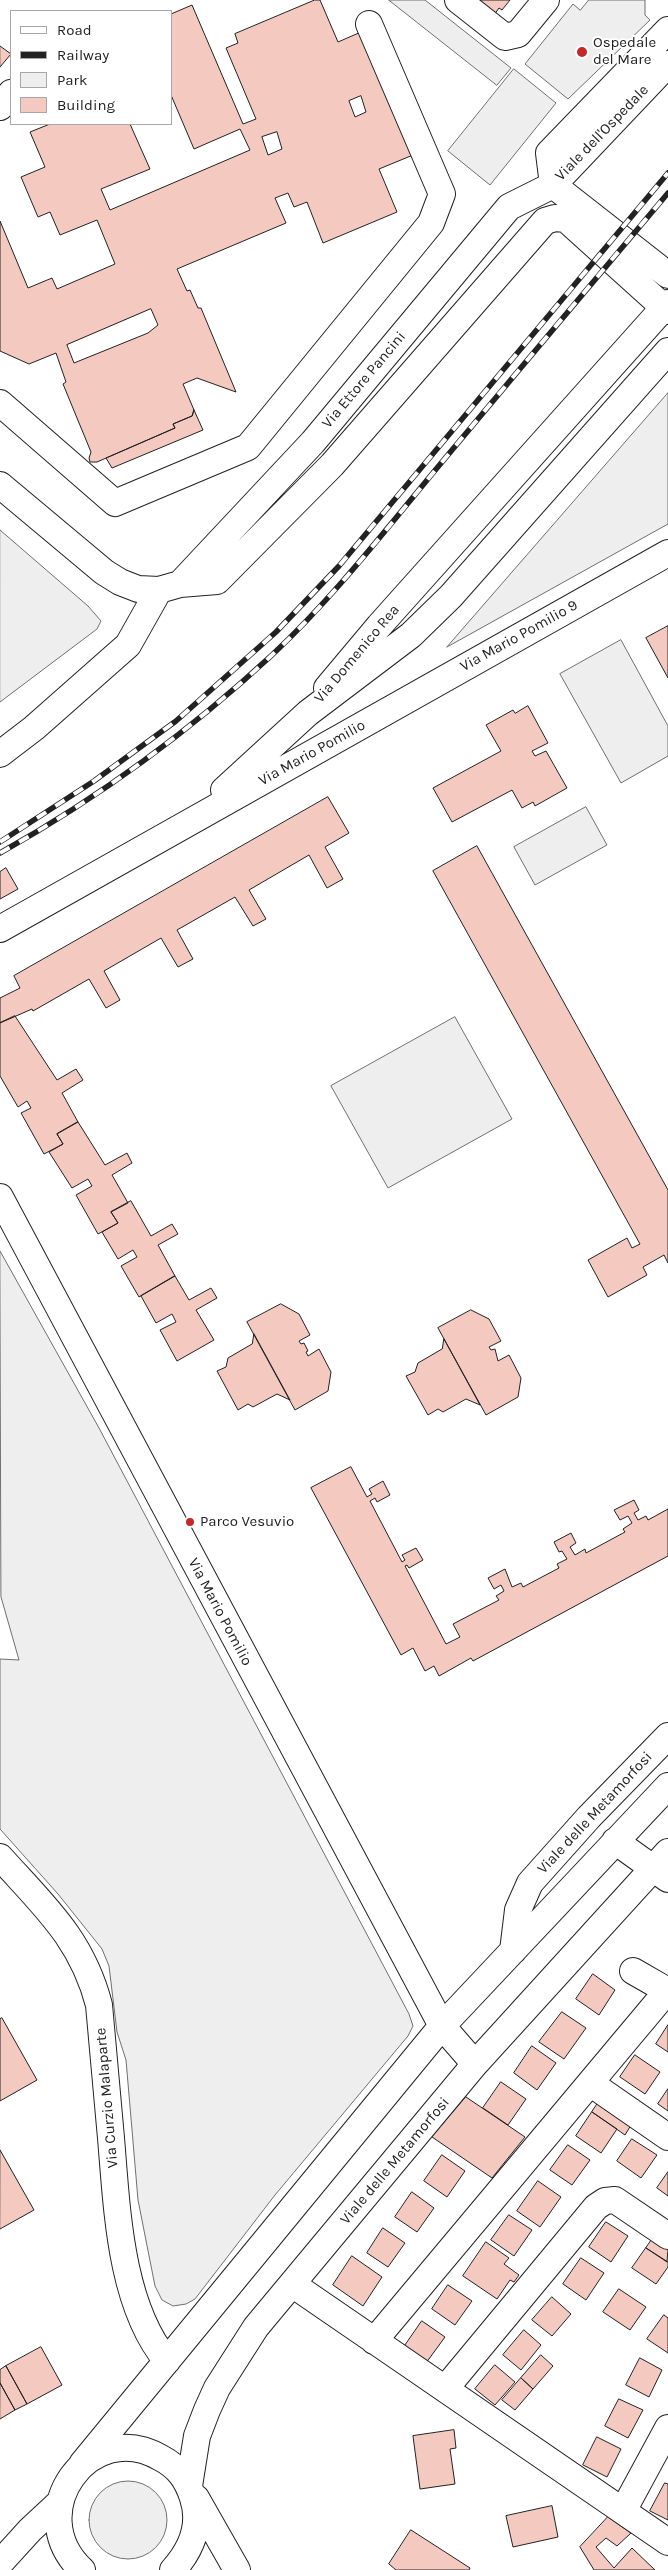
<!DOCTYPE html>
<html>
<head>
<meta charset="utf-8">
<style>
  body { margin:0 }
  #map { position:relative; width:668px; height:2570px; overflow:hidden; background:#fff; font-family:Karla,sans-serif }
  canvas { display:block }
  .legend { position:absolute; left:10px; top:10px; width:162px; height:115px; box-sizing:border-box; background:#fff; border:1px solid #a7a7a7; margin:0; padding:6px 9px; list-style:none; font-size:15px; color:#222 }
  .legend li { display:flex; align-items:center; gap:10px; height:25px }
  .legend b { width:25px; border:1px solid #a7a7a7 }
</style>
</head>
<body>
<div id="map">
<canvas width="668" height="2570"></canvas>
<ul class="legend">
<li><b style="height:6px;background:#fff"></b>Road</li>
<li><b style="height:6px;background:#222"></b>Railway</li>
<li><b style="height:14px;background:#eee"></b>Park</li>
<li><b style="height:14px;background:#f3c9c0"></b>Building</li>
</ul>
</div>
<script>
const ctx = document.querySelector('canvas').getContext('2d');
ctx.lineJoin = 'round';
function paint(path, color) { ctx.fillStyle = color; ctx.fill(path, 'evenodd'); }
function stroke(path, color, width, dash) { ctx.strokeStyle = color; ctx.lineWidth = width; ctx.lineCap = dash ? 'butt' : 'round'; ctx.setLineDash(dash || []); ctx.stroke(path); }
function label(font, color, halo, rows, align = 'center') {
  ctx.font = font + ' Karla,sans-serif'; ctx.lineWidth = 4; ctx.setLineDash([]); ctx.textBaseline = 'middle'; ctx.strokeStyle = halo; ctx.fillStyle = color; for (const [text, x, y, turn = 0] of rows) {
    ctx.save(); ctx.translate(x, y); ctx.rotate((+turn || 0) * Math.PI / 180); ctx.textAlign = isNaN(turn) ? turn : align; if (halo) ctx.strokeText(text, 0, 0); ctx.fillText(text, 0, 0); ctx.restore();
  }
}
const green = new Path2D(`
  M389,0h36l86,68 -14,17z
  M589,0h56v15l5,5 -82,79 -43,-35 48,-60 7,6z
  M514,69l42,34 -66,82 -42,-34z
  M668,393v131l-221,123z
  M0,530l88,76 13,15 -4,8 -97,73z
  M621,640l47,86v30l-47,27 -61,-109z
  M586,807l21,38 -72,40 -21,-38z
  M455,1017l57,102 -124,69 -57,-102z
  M0,1251l99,177 310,586 4,12 -5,10 -133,159 -80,104 -9,5 -13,2 -11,-6 -7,-14 -17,-86 -12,-140 -9,-28 -8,-66 -7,-17 -44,-55 -58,-65v-170l19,1 -18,-63z
  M89 2520a39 39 0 1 1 78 0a39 39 0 1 1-78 0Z`);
const building = new Path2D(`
  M315,0h5l18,42 23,-10 52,123 -34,14 18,43 -74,31 -16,-41 -13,5 -6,-14 -13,5 11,25 -109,46 10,22 3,-1 8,18h3l35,84 -39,-14 -14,6 11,26 -2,6 -19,8 2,4 -78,34h-7l-1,-4 2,-6 -28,-68 3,-2 -10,-29 -27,11 -29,-13v-130l28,67 24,-10 5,11 58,-25 -18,-44 -37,15 -10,-23 -12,5 -17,-40 24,-10 -15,-35 20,-8h80l20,45 -49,20 9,21 140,-60 -10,-21 -46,20 -23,-54v-81l21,-9 51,119 13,-5 -30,-71 12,-5 -3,-9zM361,96l5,16 -11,5 -6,-16zM277,132l5,17 -14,6 -6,-18zM151,309l7,16 -10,8 -74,30 -7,-18z
  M479,0h31l-8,10 -3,-2 -5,7z
  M0,46l11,8 -11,13z
  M194,410l9,20 -91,38 -6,-10 69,-30 -2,-4 19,-8z
  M668,626v52l-22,-40z
  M528,706l20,37 -16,8 3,5 11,-5 21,37 -32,18 -2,-4 -11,6 -10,-18 -60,32 -19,-34 68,-37 -15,-26 27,-15 2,3z
  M328,797l21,36 -24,14 18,32 -16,9 -18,-33 -60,35 17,29 -13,7 -18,-29 -58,33 16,29 -15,8 -17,-29 -57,33 16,29 -14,8 -17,-29 -56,32 -1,-2 -32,14v-25l20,-10 -6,-12z
  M477,846l191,344v73l-4,-8 -21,12 4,8 -39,22 -20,-37 39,-22 5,10 8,-4 -207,-373z
  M6,868l12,21 -18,10v-27z
  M15,1016l42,64 19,-11 7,11 -21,13 16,29 -21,12 6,10 -19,10 -23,-41 10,-5 -4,-7 -9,6 -18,-31v-53z
  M78,1122l27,43 22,-12 5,10 -20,12 16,28 -17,9 7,11 -20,11 -22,-39 16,-9 -4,-7 -16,9 -23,-36 14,-8 -6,-10z
  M131,1201l20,35 21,-12 6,10 -20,11 17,31 -36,21 -18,-31 16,-9 -4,-7 -15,9 -16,-27 16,-9 -7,-11z
  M175,1276l14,24 22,-12 6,10 -21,12 18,30 -37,21 -17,-31 16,-8 -4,-8 -16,9 -15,-27z
  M281,1304l18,10 11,21 -11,6 2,3 3,-1 4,8 -2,1 2,4 11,-7 12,23 -3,19 -33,19 -48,-88z
  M471,1310l18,9 12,22 -12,6 2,3 4,-1 3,12 11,-6 12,23 -3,19 -32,18 -48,-87z
  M254,1334l36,66 -13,-6 -24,13 -5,-3 -10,6 -21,-39 9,-4 2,-9 24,-14z
  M444,1339l36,66 -14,-6 -23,13 -5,-3 -10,6 -22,-39 9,-4 3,-9 24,-14z
  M351,1467l16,30 5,-3 -3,-5 14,-8 7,14 -13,7 -2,-4 -5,3 32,61 3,-2 -3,-5 14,-7 7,12 -14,8 -2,-3 -2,1 41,78 14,-7 -7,-13 46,-24 -3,-4 8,-5 -3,-6 -7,4 -6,-11 17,-9 7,18 9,-4 2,4 36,-19 -2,-4 10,-5 -5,-8 -3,1 -5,-10 17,-9 5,10 -6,4 5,8 10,-6 1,4 39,-21 -2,-3 9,-6 -4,-7 -8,4 -6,-10 20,-10 5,10 -5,3 4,7 8,-4 2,4 20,-11v47l-195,105 -2,-3 -32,18 -5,-10 -9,5 -12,-23 -12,7 -90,-167z
  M593,1974l22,16 -16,25 -23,-16z
  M562,2012l24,16 -22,31 -25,-17z
  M2,2018l35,62 -37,21v-82z
  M668,2025v27l-12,-8z
  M532,2046l24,17 -19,27 -23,-17z
  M635,2055l25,17 -15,22 -25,-17z
  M501,2082l25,17 -18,26 -25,-17z
  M668,2089v22l-10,-7z
  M466,2097l59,40 -33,41 -60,-41z
  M598,2103l33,22 -6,10 -33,-23z
  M592,2112l25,17 -16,24 -25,-17z
  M632,2139l25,16 -16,23 -24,-17z
  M568,2145l22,15 -18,25 -22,-15z
  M0,2150l34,60 -34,19z
  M442,2155l23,16 -18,26 -23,-16z
  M668,2172v24l-11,-8z
  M538,2181l23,16 -21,30 -23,-16z
  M412,2192l22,16 -17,24 -22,-15z
  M509,2215l23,15 -18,26 -23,-16z
  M606,2222l22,14 -17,26 -22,-15z
  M383,2228l22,15 -17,24 -21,-14z
  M653,2238l15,11 -1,13 -21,-14z
  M486,2242l23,16 -5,6 15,11 -5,7 -4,-2 -13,19 -34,-23z
  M646,2248l22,14v5l-12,17 -24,-16z
  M352,2256l30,21 -19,29 -30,-21z
  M581,2258l23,15 -18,27 -23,-16z
  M448,2285l24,16 -17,24 -23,-16z
  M619,2289l27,18 -16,23 -27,-18z
  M552,2297l19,17 -19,22 -20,-16z
  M664,2315l4,3v35l-21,-14z
  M422,2321l23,16 -19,26 -22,-16z
  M524,2330l17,15 -20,25 -18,-15z
  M41,2347l21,38 -35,19 -21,-38z
  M541,2355l12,11 -20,23 -12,-11z
  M640,2358l22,12 -13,27 -23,-12z
  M495,2365l20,17 -20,23 -20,-16z
  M6,2366l21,38 -12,6 -15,-27v-13z
  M521,2378l12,11 -18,21 -13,-10z
  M0,2383l15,27 -15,9z
  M619,2399l24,11 -15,28 -23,-12z
  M454,2430l2,18 -6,1 5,35 -35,5 -7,-53z
  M597,2437l24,12 -14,28 -24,-12z
  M665,2483l3,1v36l-18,-9z
  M552,2506l6,31 -45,10 -7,-31z
  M608,2517l23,16 -14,13 -11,-8 -10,9 18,21 18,-20 23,22h-61l-14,-23z
  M411,2530l59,38 -1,2h-73l-7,-6z`);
const minor = new Path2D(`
  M458,0l47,37 13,-3 28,-34
  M0,107l11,-14
  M553,185l-4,-32 119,-123
  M553,185l115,90
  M0,403l115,100 133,-56 183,-224 11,-29 -73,-170
  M0,485l104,87 16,10 18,7 21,1 21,-6 37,-3 115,-116 213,-244 10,-3 11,1 102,92
  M180,584l133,-142 196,-235 44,-22 115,-121
  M327,688l52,-62 289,-323
  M0,754l34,-26 94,-83 31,-55
  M224,790l84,-77 103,-78 40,-39 217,-245
  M0,929l668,-376
  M0,1197l442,829 33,38
  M615,1841l53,38
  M0,1857c44,49 82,82 99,148 4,44 8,89 12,133 6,71 9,167 56,223
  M513,1951l5,-41 12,-27 59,-66 79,-81
  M633,1971l35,20
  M590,2083l78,54
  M292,2284l376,258
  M374,2341l293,-350
  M445,2389l151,-182 9,-6 10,-1 53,36
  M82,2464l360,-438 226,-240
  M189,2486l8,-50 10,-26 10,-22 39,-61 219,-263 193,-212
  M196,2498l41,72
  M623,2511l45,-83
  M0,2563l30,-33 29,-27
  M82,2570c-61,-57 8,-154 79,-112 17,9 26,21 32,40 9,27 -2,52 -20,72`);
const rail = new Path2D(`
  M0,842l94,-61 82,-60 100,-89 63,-66 329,-393
  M0,853c98,-55 190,-122 272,-198 63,-59 115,-127 170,-193 75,-90 150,-179 226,-269`);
const markers = [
  [582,52,6,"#c62828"],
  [190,1522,5,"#c62828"]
];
const poiNames = [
  ["Ospedale",593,43],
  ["del Mare",593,60],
  ["Parco Vesuvio",200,1522]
];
const streetNames = [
  ["Viale dell'Ospedale",602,133,-46],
  ["Via Ettore Pancini",364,380,-50],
  ["Via Mario Pomilio 9",519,636,-29],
  ["Via Domenico Rea",357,654,-50],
  ["Via Mario Pomilio",312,753,-29],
  ["Via Mario Pomilio",220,1612,62],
  ["Viale delle Metamorfosi",595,1813,-47],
  ["Via Curzio Malaparte",107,2098,-95],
  ["Viale delle Metamorfosi",395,2161,-50]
];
paint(green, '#eee');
stroke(green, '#6f6f6f', 1);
paint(building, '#f3c9c0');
stroke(building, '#222', 1);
stroke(minor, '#222', 28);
stroke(minor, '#fff', 26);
stroke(rail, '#222', 5.5);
stroke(rail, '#fff', 4, [11]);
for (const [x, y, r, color] of markers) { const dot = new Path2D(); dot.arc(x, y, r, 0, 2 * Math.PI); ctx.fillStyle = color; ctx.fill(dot); stroke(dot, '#fff', 2); }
label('15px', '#222', '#fff', poiNames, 'left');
label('15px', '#222', '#fff', streetNames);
</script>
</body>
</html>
